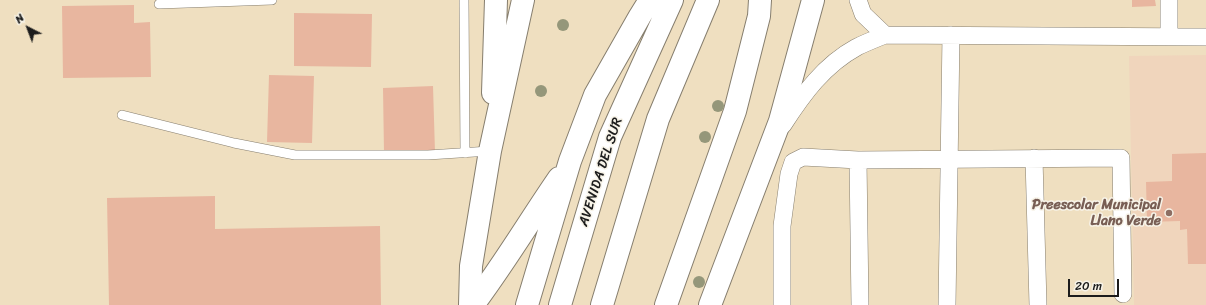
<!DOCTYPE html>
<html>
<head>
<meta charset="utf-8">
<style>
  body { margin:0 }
  #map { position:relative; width:1206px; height:305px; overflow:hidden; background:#efdfc0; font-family:Sriracha,sans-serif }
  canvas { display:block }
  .north { position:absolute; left:8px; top:8px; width:40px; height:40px; -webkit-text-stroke:3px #f7f3e8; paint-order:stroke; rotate:318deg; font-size:11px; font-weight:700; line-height:16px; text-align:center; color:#1c1c1c }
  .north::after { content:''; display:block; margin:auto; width:14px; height:18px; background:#1c1c1c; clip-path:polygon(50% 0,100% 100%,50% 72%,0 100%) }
  .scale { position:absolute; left:1068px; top:279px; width:51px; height:18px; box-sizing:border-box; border:2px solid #1c1c1c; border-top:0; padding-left:5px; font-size:12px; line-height:14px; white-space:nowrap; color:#1c1c1c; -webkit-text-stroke:3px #f7f3e8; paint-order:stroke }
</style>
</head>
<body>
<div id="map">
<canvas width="1206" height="305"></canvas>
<div class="north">N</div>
<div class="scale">20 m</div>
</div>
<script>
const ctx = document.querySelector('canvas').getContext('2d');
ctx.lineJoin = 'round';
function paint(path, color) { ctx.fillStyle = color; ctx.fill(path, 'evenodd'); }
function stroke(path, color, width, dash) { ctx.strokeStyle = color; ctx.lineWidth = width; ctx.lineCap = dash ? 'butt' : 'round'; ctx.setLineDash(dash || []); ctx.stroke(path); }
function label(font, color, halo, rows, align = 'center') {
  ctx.font = font + ' Sriracha,sans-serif'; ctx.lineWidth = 3; ctx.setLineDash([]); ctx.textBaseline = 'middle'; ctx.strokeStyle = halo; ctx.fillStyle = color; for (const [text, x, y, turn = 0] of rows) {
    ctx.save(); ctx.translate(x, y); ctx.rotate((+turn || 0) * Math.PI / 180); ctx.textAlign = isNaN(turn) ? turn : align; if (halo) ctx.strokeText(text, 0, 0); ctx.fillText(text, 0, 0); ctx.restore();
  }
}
const built = new Path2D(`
  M1206,55v250h-72l-5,-249z`);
const building = new Path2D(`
  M1132,0h23l1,6 -24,1z
  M134,5v18l16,-1 1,55 -88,1 -1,-72z
  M294,13l78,1 -1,53 -77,-1z
  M269,75l45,1 -2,67 -45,-1z
  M433,86l2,66 -51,1 -1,-65z
  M1206,153v111h-18l-1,-35 -7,1v-9l-33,1 -1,-40 26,-1v-27z
  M215,196v33l165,-3 1,79h-272l-2,-107z`);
const lane = new Path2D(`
  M464,0l1,153
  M159,4l113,-4
  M122,115l112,28 61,12h133l62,-4`);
const street = new Path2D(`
  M858,0l5,14 22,21
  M1169,0v37
  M783,125c20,-31 41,-60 74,-78 8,-4 18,-8 28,-12l321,2
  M1034,158l4,147
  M858,160l2,145
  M782,305v-79l7,-52 4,-12 10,-5 55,3 263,-2 2,136
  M947,305l4,-270`);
const secondary = new Path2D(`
  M493,93l3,-93
  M470,305l1,-39 19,-115 33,-151
  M666,305l69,-194 24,-95 1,-16
  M710,305l70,-184 33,-121`);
const highway = new Path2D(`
  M473,305c31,-41 57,-85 86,-127
  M527,305l43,-144 25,-66 45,-79 10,-16
  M560,305l50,-168 62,-137
  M602,305l56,-186 50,-119`);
const trees = [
  [563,25],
  [541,91],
  [718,106],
  [705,137],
  [699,282]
];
const markers = [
  [1169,213,4,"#8d6e63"]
];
const streetNames = [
  ["AVENIDA DEL SUR",601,172,-72]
];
const educationNames = [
  ["Preescolar Municipal",1161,205],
  ["Llano Verde",1161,221]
];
paint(built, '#f0d5bc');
paint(building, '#e8b69f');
stroke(lane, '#867e6e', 10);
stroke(street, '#867e6e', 18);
stroke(secondary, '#867e6e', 24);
stroke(highway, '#867e6e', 24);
stroke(lane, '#fff', 9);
stroke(street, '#fff', 17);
stroke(secondary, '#fff', 22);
stroke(highway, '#fff', 22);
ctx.fillStyle = '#95977a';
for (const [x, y] of trees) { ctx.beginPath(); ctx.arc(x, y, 6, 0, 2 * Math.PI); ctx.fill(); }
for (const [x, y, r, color] of markers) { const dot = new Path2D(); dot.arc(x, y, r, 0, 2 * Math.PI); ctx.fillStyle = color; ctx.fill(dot); stroke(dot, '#f7f3e8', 1.5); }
label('14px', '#1c1c1c', '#f7f3e8', streetNames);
label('bold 14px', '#785e54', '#f7f3e8', educationNames, 'right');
</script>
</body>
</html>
